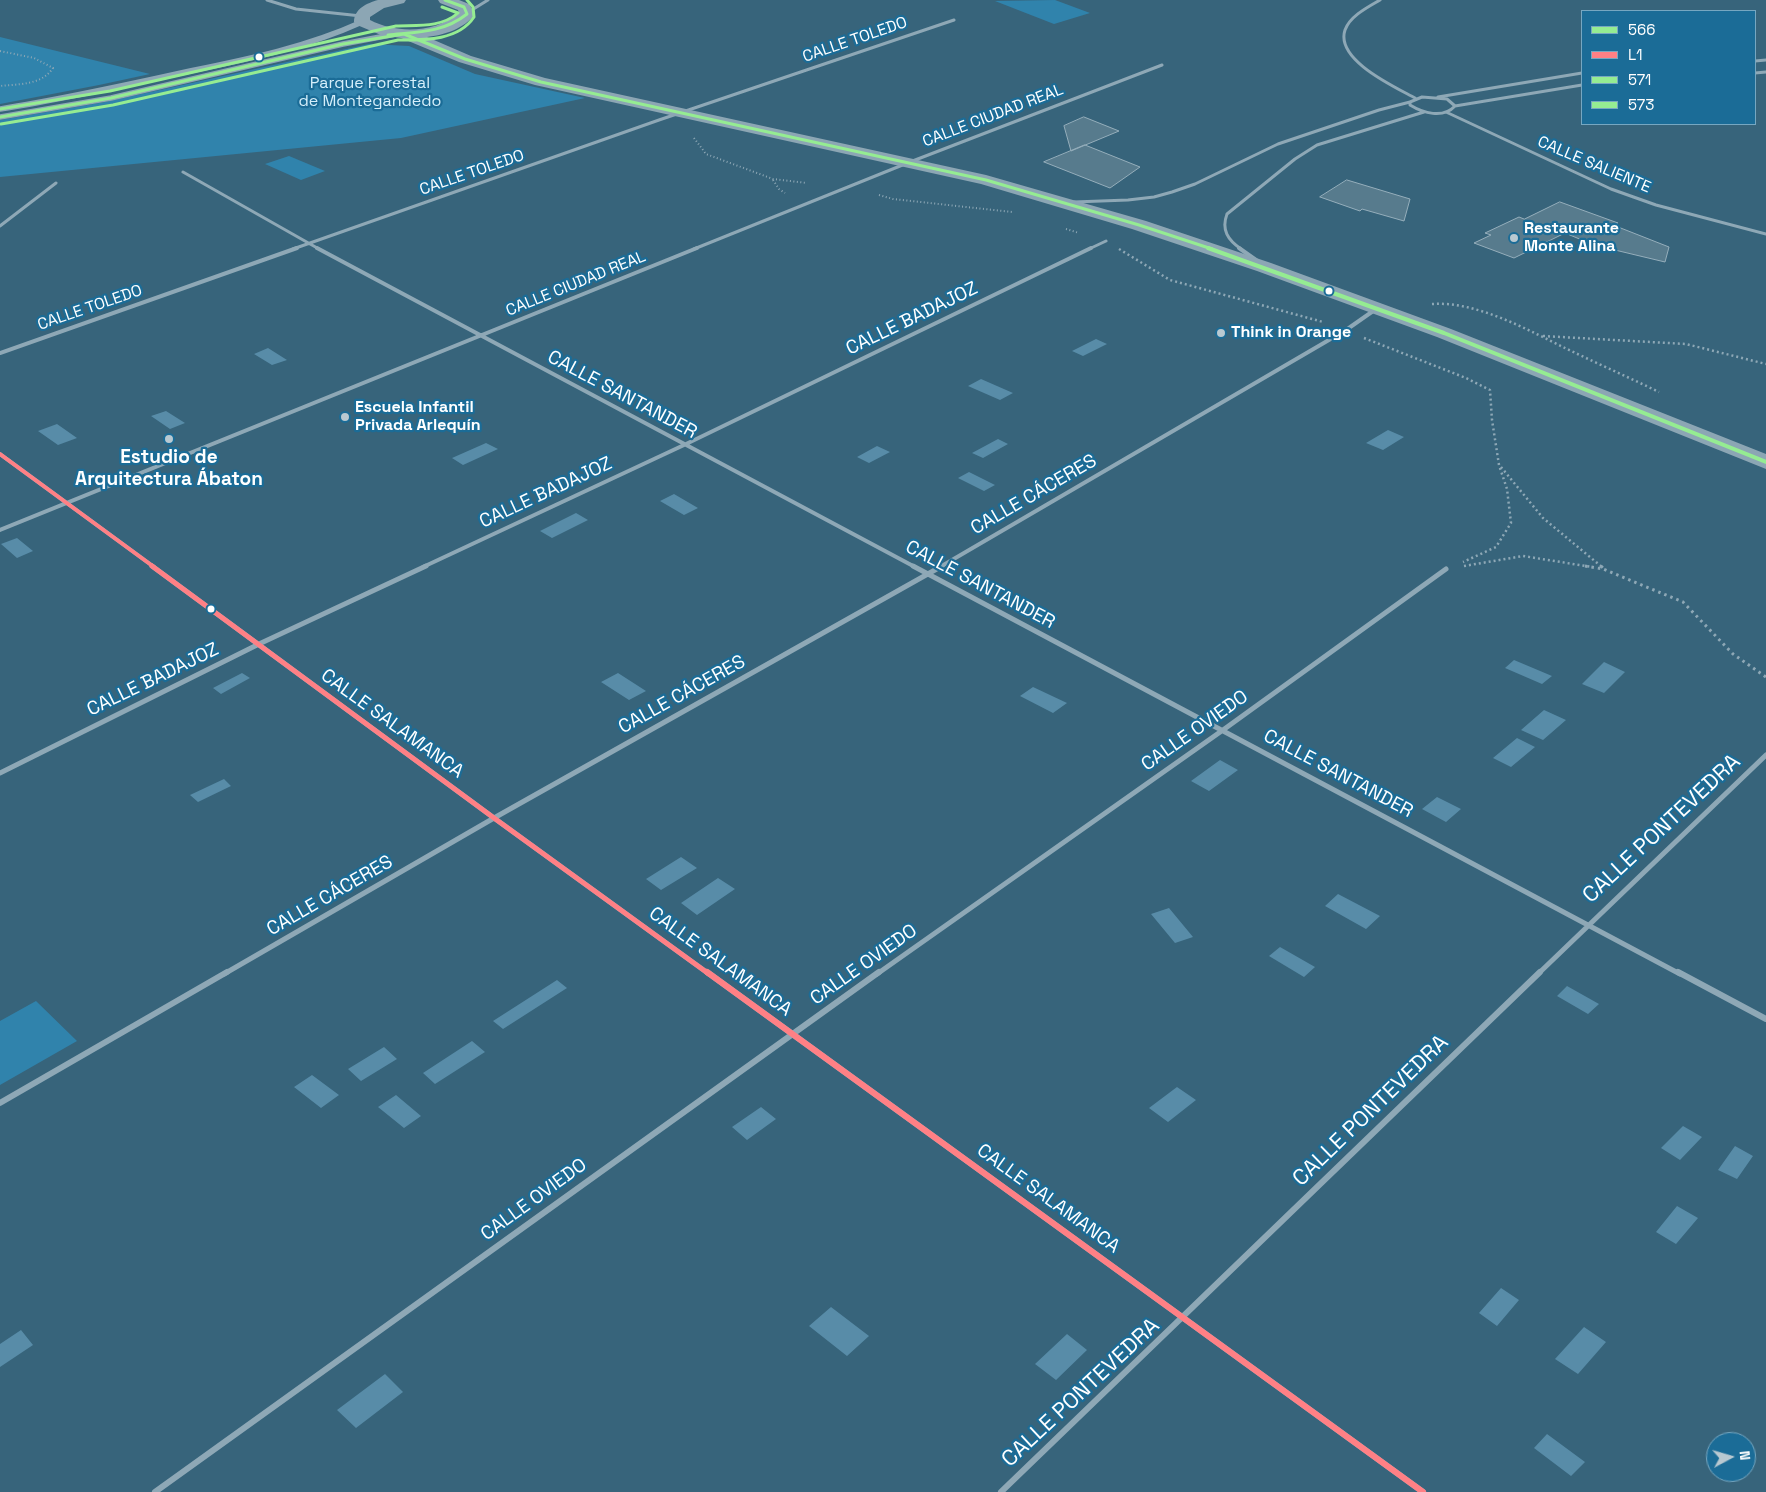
<!DOCTYPE html>
<html>
<head>
<meta charset="utf-8">
<style>
  body { margin:0 }
  #map { position:relative; width:1766px; height:1492px; overflow:hidden; background:#37647b; font-family:"Space Grotesk",sans-serif }
  canvas { display:block }
  .legend { position:absolute; left:1581px; top:10px; width:175px; height:115px; box-sizing:border-box; background:#1b6c97; border:1px solid #76a7c1; margin:0; padding:6px 9px; list-style:none; font-size:15px; color:#fff }
  .legend li { display:flex; align-items:center; gap:10px; height:25px }
  .legend b { width:25px; border:1px solid #76a7c1 }
  .north { position:absolute; left:1706px; top:1432px; width:50px; height:50px; box-sizing:border-box; background:#1b6c97; border:1px solid #76a7c1; border-radius:50%; rotate:84deg; font-size:14px; font-weight:700; line-height:20px; text-align:center; color:#fff }
  .north::after { content:''; display:block; margin:auto; width:18px; height:22px; background:#b9c9d1; clip-path:polygon(50% 0,100% 100%,50% 72%,0 100%) }
</style>
</head>
<body>
<div id="map">
<canvas width="1766" height="1492"></canvas>
<ul class="legend">
<li><b style="height:6px;background:#95ec92"></b>566</li>
<li><b style="height:6px;background:#ff8085"></b>L1</li>
<li><b style="height:6px;background:#95ec92"></b>571</li>
<li><b style="height:6px;background:#95ec92"></b>573</li>
</ul>
<div class="north">N</div>
</div>
<script>
const ctx = document.querySelector('canvas').getContext('2d');
ctx.lineJoin = 'round';
function paint(path, color) { ctx.fillStyle = color; ctx.fill(path, 'evenodd'); }
function stroke(path, color, width, dash) { ctx.strokeStyle = color; ctx.lineWidth = width; ctx.lineCap = dash ? 'butt' : 'round'; ctx.setLineDash(dash || []); ctx.stroke(path); }
function label(font, color, halo, rows, align = 'center') {
  ctx.font = font + ' "Space Grotesk",sans-serif'; ctx.lineWidth = 4.5; ctx.setLineDash([]); ctx.textBaseline = 'middle'; ctx.strokeStyle = halo; ctx.fillStyle = color; for (const [text, x, y, turn = 0] of rows) {
    ctx.save(); ctx.translate(x, y); ctx.rotate((+turn || 0) * Math.PI / 180); ctx.textAlign = isNaN(turn) ? turn : align; if (halo) ctx.strokeText(text, 0, 0); ctx.fillText(text, 0, 0); ctx.restore();
  }
}
const green = new Path2D(`
  M1055,0l35,13 -36,11 -59,-23z
  M0,37l150,37 -51,11 -99,19z
  M369,44l40,2 66,28 110,24 -184,40 -401,39v-57l105,-18z
  M289,156l36,15 -24,9 -36,-16z
  M36,1001l41,40 -77,44v-64z`);
const water = new Path2D(`
  M1096,339l11,5 -24,12 -11,-5z
  M268,348l19,12 -15,5 -18,-11z
  M981,379l32,14 -13,7 -32,-14z
  M166,411l19,12 -15,6 -19,-13z
  M57,424l20,14 -19,7 -20,-14z
  M1388,430l16,7 -21,13 -17,-7z
  M998,439l10,5 -25,14 -11,-5z
  M486,443l12,6 -35,16 -11,-7z
  M877,446l13,6 -21,11 -12,-6z
  M969,472l26,13 -11,6 -26,-13z
  M674,494l24,14 -14,7 -24,-14z
  M576,513l12,7 -36,18 -12,-7z
  M17,538l16,13 -16,7 -16,-14z
  M1514,660l38,16 -10,8 -37,-16z
  M1604,662l21,10 -21,21 -22,-9z
  M242,673l8,5 -29,16 -8,-6z
  M618,673l28,18 -17,9 -28,-18z
  M1033,687l34,16 -14,10 -33,-17z
  M1544,710l22,10 -23,20 -22,-10z
  M1517,738l18,9 -24,20 -18,-9z
  M1220,760l18,10 -29,21 -18,-10z
  M224,779l7,7 -33,16 -8,-7z
  M1437,797l24,12 -15,13 -24,-13z
  M681,857l16,11 -36,22 -15,-11z
  M718,878l17,11 -38,26 -16,-12z
  M1338,894l42,22 -14,13 -41,-23z
  M1169,908l24,29 -18,6 -24,-29z
  M1280,947l35,20 -11,10 -35,-21z
  M557,980l10,8 -64,41 -10,-8z
  M1567,986l32,18 -11,10 -31,-18z
  M472,1041l13,11 -50,32 -12,-11z
  M384,1047l13,12 -36,22 -13,-12z
  M312,1075l27,20 -18,13 -27,-21z
  M1177,1087l19,13 -28,22 -19,-14z
  M396,1095l25,21 -17,12 -26,-21z
  M761,1107l15,12 -29,21 -15,-13z
  M1683,1126l19,11 -22,23 -19,-12z
  M1735,1146l18,10 -16,23 -19,-9z
  M1677,1206l21,12 -22,26 -20,-12z
  M1501,1288l18,12 -22,26 -18,-13z
  M831,1307l38,29 -22,20 -38,-30z
  M1584,1327l22,15 -28,32 -23,-15z
  M21,1330l12,15 -33,22v-23z
  M1067,1334l20,16 -31,30 -21,-16z
  M385,1374l18,18 -47,36 -19,-18z
  M1547,1434l38,28 -14,14 -37,-28z`);
const building = new Path2D(`
  M1084,117l35,14 -48,20 -7,-25z
  M1085,145l55,22 -30,21 -66,-26z
  M1347,180l63,19 -6,22 -42,-12 -2,2 -40,-14z
  M1560,202l58,21 -5,2 56,22 -4,15 -71,-17 -29,-12 -51,25 -40,-15 17,-8 -6,-2 34,-16 5,2z`);
const pathFar2 = new Path2D(`
  M0,51l34,7 19,10c-11,17 -34,16 -53,18
  M694,138l12,16 67,25 34,4
  M773,180l6,9 6,4
  M879,195l14,4 119,13
  M1066,229l13,4`);
const pathFar1 = new Path2D(`
  M1119,249l51,31 153,42
  M1432,304c44,-3 94,25 133,44 31,15 63,29 94,44
  M1543,336l143,8 80,20
  M1364,338l102,40 24,12 2,30 7,45 8,24 4,34 -15,24 -33,15
  M1501,467l42,51 59,49
  M1464,566l59,-10 69,11`);
const path = new Path2D(`
  M1585,566l18,3 80,33 50,52 33,23
  M1601,566l2,2`);
const minorFar3 = new Path2D(`
  M267,0l29,9 65,7
  M1380,0c-12,7 -30,16 -35,30 -10,30 50,57 70,68
  M467,13l21,-13
  M1755,61l11,-1
  M1755,73l11,-1
  M1422,97l25,2 8,7c-12,13 -32,7 -45,-1v-3z
  M1438,97l144,-24
  M1455,106l127,-21
  M1446,112l165,77 45,16 110,29
  M183,172l136,77
  M1074,202l54,-2 26,-3 18,-5 23,-8 83,-40 101,-34 31,-8
  M0,226l56,-43
  M293,249l366,-129 295,-100
  M694,249l216,-87 252,-97
  M1089,249l17,-8
  M1241,249c-13,-9 -20,-19 -14,-35l68,-55 22,-14 107,-33`);
const minorFar2 = new Path2D(`
  M317,248l598,319
  M1239,248l17,12
  M0,353l297,-105
  M0,454l154,113
  M0,530l697,-282
  M423,567l261,-122 407,-197
  M940,567l406,-237 30,-21`);
const minorFar1 = new Path2D(`
  M152,566l342,252 215,156
  M913,566l767,408
  M0,773l259,-129 167,-78
  M224,974l270,-156 448,-252
  M877,974l346,-244 223,-161
  M1538,974l228,-219`);
const minor = new Path2D(`
  M707,972l716,520
  M1678,972l88,47
  M0,1103l227,-131
  M155,1492l724,-520
  M1001,1492l539,-520`);
const tertiary = new Path2D(`
  M0,109c64,-10 127,-24 190,-38 59,-12 117,-24 172,-49
  M0,117l111,-19 232,-54 53,-10`);
const primary = new Path2D(`
  M378,0h28l-2,3 -20,5 -14,9v3c27,14 65,13 89,-7l-1,-3 -18,-7 -2,-3h21l10,4 6,10c-11,15 -31,21 -48,23l44,19 74,22 441,97 160,46 125,42 180,66 315,125v15l-329,-132 -180,-66 -125,-42 -151,-45 -446,-99 -76,-23 -58,-24 -20,-3 -24,-10 -3,-3c0,-13 13,-19 24,-22z`);
const bus1Far1 = new Path2D(`
  M388,35c29,-3 55,-2 79,-21l-3,-7 -19,-7
  M0,117l111,-19 232,-54 61,-10 61,25 76,23 445,98 153,45 73,24`);
const bus1 = new Path2D(`
  M1208,248l236,85 322,129`);
const bus2Far2 = new Path2D(`
  M0,454l154,113`);
const bus2Far1 = new Path2D(`
  M152,566l342,252 215,156`);
const bus2 = new Path2D(`
  M707,972l716,520`);
const bus3 = new Path2D(`
  M1,124l112,-19 285,-65c26,0 60,1 76,-23l-1,-10 -6,-7`);
const bus4 = new Path2D(`
  M0,109l110,-18 286,-65c21,-1 45,2 62,-13l-16,-6`);
const markers = [
  [259,57,4.5,"#fff"],
  [1514,238,5,"#b9c9d1"],
  [1329,291,4.5,"#fff"],
  [1221,333,5,"#b9c9d1"],
  [345,417,5,"#b9c9d1"],
  [169,439,5,"#b9c9d1"],
  [211,609,4.5,"#fff"]
];
const farStreetnames = [
  ["CALLE TOLEDO",855,40,-19],
  ["CALLE CIUDAD REAL",993,116,-21],
  ["CALLE SALIENTE",1594,165,23],
  ["CALLE TOLEDO",472,173,-19],
  ["CALLE CIUDAD REAL",576,284,-22],
  ["CALLE TOLEDO",90,308,-19]
];
const farParknames = [
  ["Parque Forestal",370,84],
  ["de Montegandedo",370,102]
];
const farPoinames = [
  ["Restaurante",1524,229],
  ["Monte Alina",1524,247],
  ["Think in Orange",1231,333],
  ["Escuela Infantil",355,408],
  ["Privada Arlequín",355,426]
];
const streetNames = [
  ["CALLE BADAJOZ",912,319,-26],
  ["CALLE SANTANDER",622,395,28],
  ["CALLE BADAJOZ",546,493,-25],
  ["CALLE CÁCERES",1034,495,-30],
  ["CALLE SANTANDER",980,585,28],
  ["CALLE BADAJOZ",153,680,-26],
  ["CALLE CÁCERES",682,695,-29],
  ["CALLE SALAMANCA",392,724,36],
  ["CALLE OVIEDO",1195,731,-35],
  ["CALLE SANTANDER",1338,774,28],
  ["CALLE CÁCERES",330,896,-30],
  ["CALLE SALAMANCA",720,962,36],
  ["CALLE OVIEDO",864,965,-35],
  ["CALLE SALAMANCA",1048,1199,36],
  ["CALLE OVIEDO",534,1200,-36]
];
const poiNames = [
  ["Estudio de",169,458],
  ["Arquitectura Ábaton",169,480]
];
const nearStreetnames = [
  ["CALLE PONTEVEDRA",1662,829,-43],
  ["CALLE PONTEVEDRA",1371,1111,-44],
  ["CALLE PONTEVEDRA",1081,1393,-43]
];
paint(green, '#3083ac');
paint(water, '#588ca8');
paint(building, '#577b8d');
stroke(building, '#95aebb', 1);
stroke(pathFar2, '#8ea8b6', 2, [1, 2.5]);
stroke(pathFar1, '#8ea8b6', 2.5, [2, 3]);
stroke(path, '#8ea8b6', 3, [2.5, 4]);
stroke(minorFar3, '#8ea8b6', 3);
stroke(minorFar2, '#8ea8b6', 4);
stroke(minorFar1, '#8ea8b6', 5);
stroke(minor, '#8ea8b6', 6);
stroke(tertiary, '#8ea8b6', 5.5);
paint(primary, '#8ca6b4');
stroke(bus1Far1, '#95ec92', 3);
stroke(bus1, '#95ec92', 4);
stroke(bus2Far2, '#ff8085', 4);
stroke(bus2Far1, '#ff8085', 5);
stroke(bus2, '#ff8085', 6);
stroke(bus3, '#95ec92', 3);
stroke(bus4, '#95ec92', 3);
for (const [x, y, r, color] of markers) { const dot = new Path2D(); dot.arc(x, y, r, 0, 2 * Math.PI); ctx.fillStyle = color; ctx.fill(dot); stroke(dot, '#1b6c97', 2); }
label('16px', '#fff', '#1b6c97', farStreetnames);
label('16px', '#d6effb', '#1b6c97', farParknames);
label('bold 16px', '#fff', '#1b6c97', farPoinames, 'left');
label('19px', '#fff', '#1b6c97', streetNames);
label('bold 19px', '#fff', '#1b6c97', poiNames);
label('22px', '#fff', '#1b6c97', nearStreetnames);
</script>
</body>
</html>
